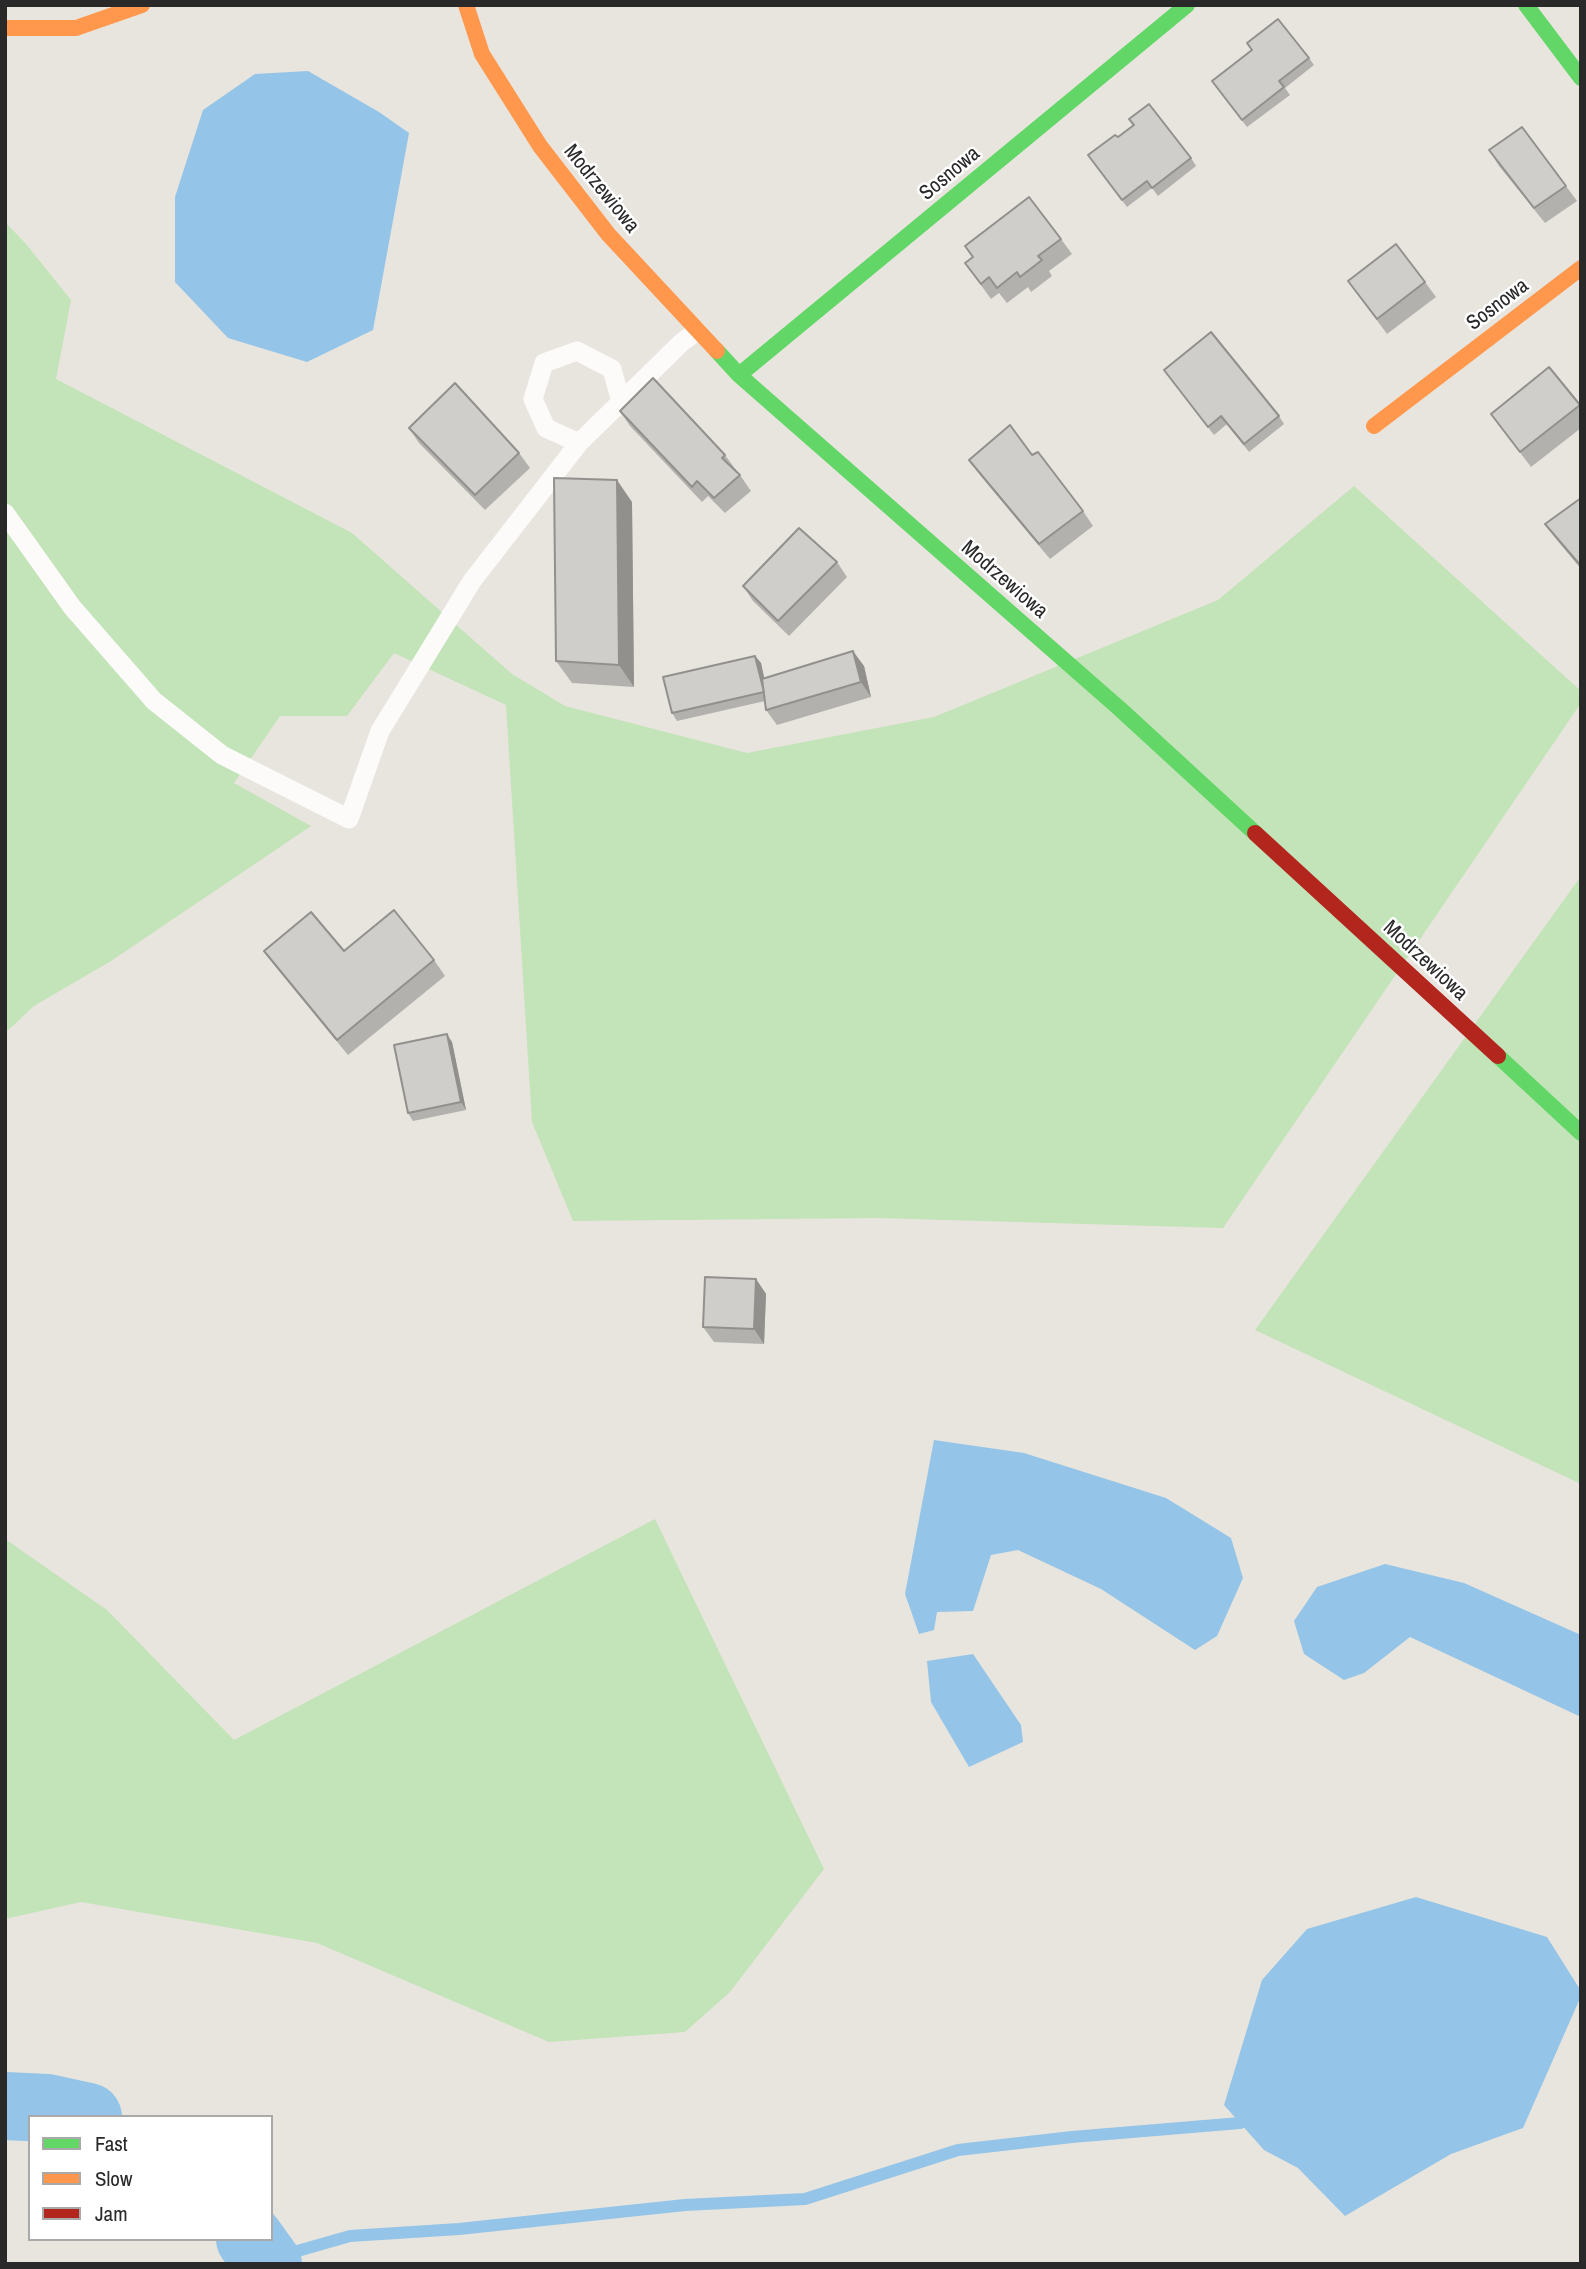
<!DOCTYPE html>
<html>
<head>
<meta charset="utf-8">
<style>
  body { margin:0 }
  #map { position:relative; width:1586px; height:2269px; overflow:hidden; background:#e8e5de; font-family:"Archivo Narrow",sans-serif }
  canvas { display:block }
  .frame { position:absolute; inset:0; border:7px solid #292929; pointer-events:none }
  .legend { position:absolute; left:28px; top:2115px; width:245px; height:126px; box-sizing:border-box; background:#fff; border:2px solid #a9a9a9; margin:0; padding:9px 12px; list-style:none; font-size:21px; color:#292929 }
  .legend li { display:flex; align-items:center; gap:14px; height:35px }
  .legend b { width:35px; border:2px solid #a9a9a9 }
</style>
</head>
<body>
<div id="map">
<canvas width="1586" height="2269"></canvas>
<div class="frame"></div>
<ul class="legend">
<li><b style="height:9px;background:#63d668"></b>Fast</li>
<li><b style="height:9px;background:#ff974d"></b>Slow</li>
<li><b style="height:9px;background:#b3261e"></b>Jam</li>
</ul>
</div>
<script>
const ctx = document.querySelector('canvas').getContext('2d');
ctx.lineJoin = 'round';
function paint(path, color) { ctx.fillStyle = color; ctx.fill(path, 'evenodd'); }
function stroke(path, color, width, dash) { ctx.strokeStyle = color; ctx.lineWidth = width; ctx.lineCap = dash ? 'butt' : 'round'; ctx.setLineDash(dash || []); ctx.stroke(path); }
function label(font, color, halo, rows, align = 'center') {
  ctx.font = font + ' "Archivo Narrow",sans-serif'; ctx.lineWidth = 5; ctx.setLineDash([]); ctx.textBaseline = 'middle'; ctx.strokeStyle = halo; ctx.fillStyle = color; for (const [text, x, y, turn = 0] of rows) {
    ctx.save(); ctx.translate(x, y); ctx.rotate((+turn || 0) * Math.PI / 180); ctx.textAlign = isNaN(turn) ? turn : align; if (halo) ctx.strokeText(text, 0, 0); ctx.fillText(text, 0, 0); ctx.restore();
  }
}
const green = new Path2D(`
  M5,222l21,22 45,56 -15,79 296,154 160,141 53,32 182,47 187,-36 284,-117 136,-114 227,205v12l-358,525 -345,-10 -305,3 -41,-99 -26,-417 -112,-52 -47,63h-67l-46,67 77,43 -200,135 -77,45 -29,27z
  M1581,876v608l-326,-154z
  M655,1519l169,350 -94,123 -45,40 -136,10 -232,-99 -236,-41 -76,17v-380l102,71 127,130z`);
const water = new Path2D(`
  M308,71l71,41 30,21 -36,197 -66,32 -79,-24 -53,-56v-85l28,-87 52,-36z
  M934,1440l90,13 142,45 65,40 12,40 -26,58 -22,14 -94,-61 -83,-39 -27,5 -18,56 -36,1 -3,18 -15,4 -14,-40z
  M1385,1564l79,19 117,52v82l-171,-80 -46,36 -20,7 -40,-26 -10,-33 23,-34z
  M973,1654l48,71 2,17 -54,25 -38,-65 -4,-41z
  M1416,1897l131,40 34,54v5l-58,132 -72,26 -106,62 -47,-48 -34,-18 -40,-45 38,-125 45,-51z`);
const stream = new Path2D(`
  M266,2260l84,-24 109,-7 226,-24 120,-6 153,-49 114,-13 168,-14`);
const river = new Path2D(`
  M5,2106l42,2 41,9
  M250,2239l18,25`);
const lane = new Path2D(`
  M579,443l-33,-15 -13,-29 11,-36 33,-12 35,18 9,33
  M5,513l67,94 82,94 68,54 127,64 31,-88 92,-150 107,-138 102,-100 16,-12`);
const fast = new Path2D(`
  M1526,5l55,73
  M717,351l22,24 381,334 135,124
  M739,375l448,-370
  M1498,1056l83,77`);
const slow = new Path2D(`
  M466,5l16,49 58,92 68,88 109,117
  M5,28h71l66,-23
  M1374,426l207,-158`);
const jam = new Path2D(`
  M1255,833l243,223`);
const wall = new Path2D(`
  M1309,58l5,7 -29,23 5,7 -43,32 -30,-39z
  M1129,119l62,39 5,8 -38,30 -6,-8 -25,19 -39,-52 30,-18 15,-12z
  M1489,150l77,36 11,15 -32,22 -46,-57z
  M1061,239l11,15 -23,17 3,5 -21,16 -3,-5 -21,16 -8,-10 -8,6 -26,-36z
  M1348,281l77,1 11,15 -49,37z
  M1549,367l32,40v21l-50,39 -40,-53z
  M1164,370l115,46 5,8 -35,28 -22,-28 -13,11z
  M620,411l105,44 11,15 -1,1 5,4 11,16 -26,22 -17,-17 -6,6 -72,-76z
  M409,428l110,25 11,15 -45,42 -66,-67z
  M1032,455l51,56 10,15 -43,33 -70,-84 -11,-15z
  M1581,498v71l-25,-30 -11,-15z
  M632,502l2,185 -62,-4 -16,-22z
  M837,562l10,15 -58,59 -36,-35 -10,-15z
  M755,656l6,7 3,15 100,-12 7,31 -94,28 -11,-15 -1,-9 -88,20 -5,-8z
  M264,951h80l90,9 11,16 -97,79 -73,-89z
  M452,1042l14,68 -53,11 -5,-8z
  M756,1279l10,15 -2,50 -50,-2 -11,-15z`);
const shadedWall = new Path2D(`
  M617,480l15,22 2,185 -15,-22z
  M853,651l11,15 7,31 -10,-15z
  M755,656l6,7 8,37 -5,-8z
  M447,1034l5,8 14,68 -5,-8z
  M756,1279l10,15 -2,50 -10,-15z`);
const building = new Path2D(`
  M1278,19l31,39 -30,23 5,6 -42,33 -30,-39 40,-31 -5,-7z
  M1149,104l42,54 -39,30 -5,-7 -25,19 -34,-45 27,-20 3,2 16,-12 -5,-6z
  M1522,127l44,59 -32,22 -45,-58z
  M1029,197l32,42 -23,17 4,4 -22,17 -3,-5 -20,16 -8,-11 -8,7 -16,-21 8,-6 -8,-11z
  M1396,244l29,38 -48,37 -29,-38z
  M1211,332l68,84 -35,28 -23,-28 -13,11 -44,-57z
  M1549,367l31,38 -60,47 -29,-38z
  M653,378l72,77 -3,3 18,17 -26,23 -17,-17 -5,6 -72,-76z
  M455,383l64,70 -44,42 -66,-67z
  M1010,425l22,30 6,-3 45,59 -44,33 -70,-84z
  M554,478l63,2 2,185 -63,-4z
  M1581,498v68l-36,-42z
  M799,528l38,34 -59,59 -35,-35z
  M853,651l8,31 -95,28 -4,-31z
  M755,656l9,36 -92,21 -9,-36z
  M394,910l40,50 -97,80 -73,-89 47,-39 33,39z
  M447,1034l14,68 -53,11 -14,-68z
  M705,1277l51,2 -2,50 -51,-2z`);
const streetNames = [
  ["Sosnowa",950,174,-40],
  ["Modrzewiowa",601,189,51],
  ["Sosnowa",1498,305,-37],
  ["Modrzewiowa",1004,580,41],
  ["Modrzewiowa",1425,961,43]
];
paint(green, '#c3e3b8');
paint(water, '#94c4e7');
stroke(stream, '#94c4e7', 12);
stroke(river, '#94c4e7', 68);
stroke(lane, '#fcfbfa', 19);
stroke(fast, '#63d668', 16);
stroke(slow, '#ff974d', 16);
stroke(jam, '#b3261e', 16);
paint(wall, '#b3b1ae');
paint(shadedWall, '#92908d');
paint(building, '#d0ceca');
stroke(building, '#92908d', 2);
label('21px', '#292929', '#fff', streetNames);
</script>
</body>
</html>
